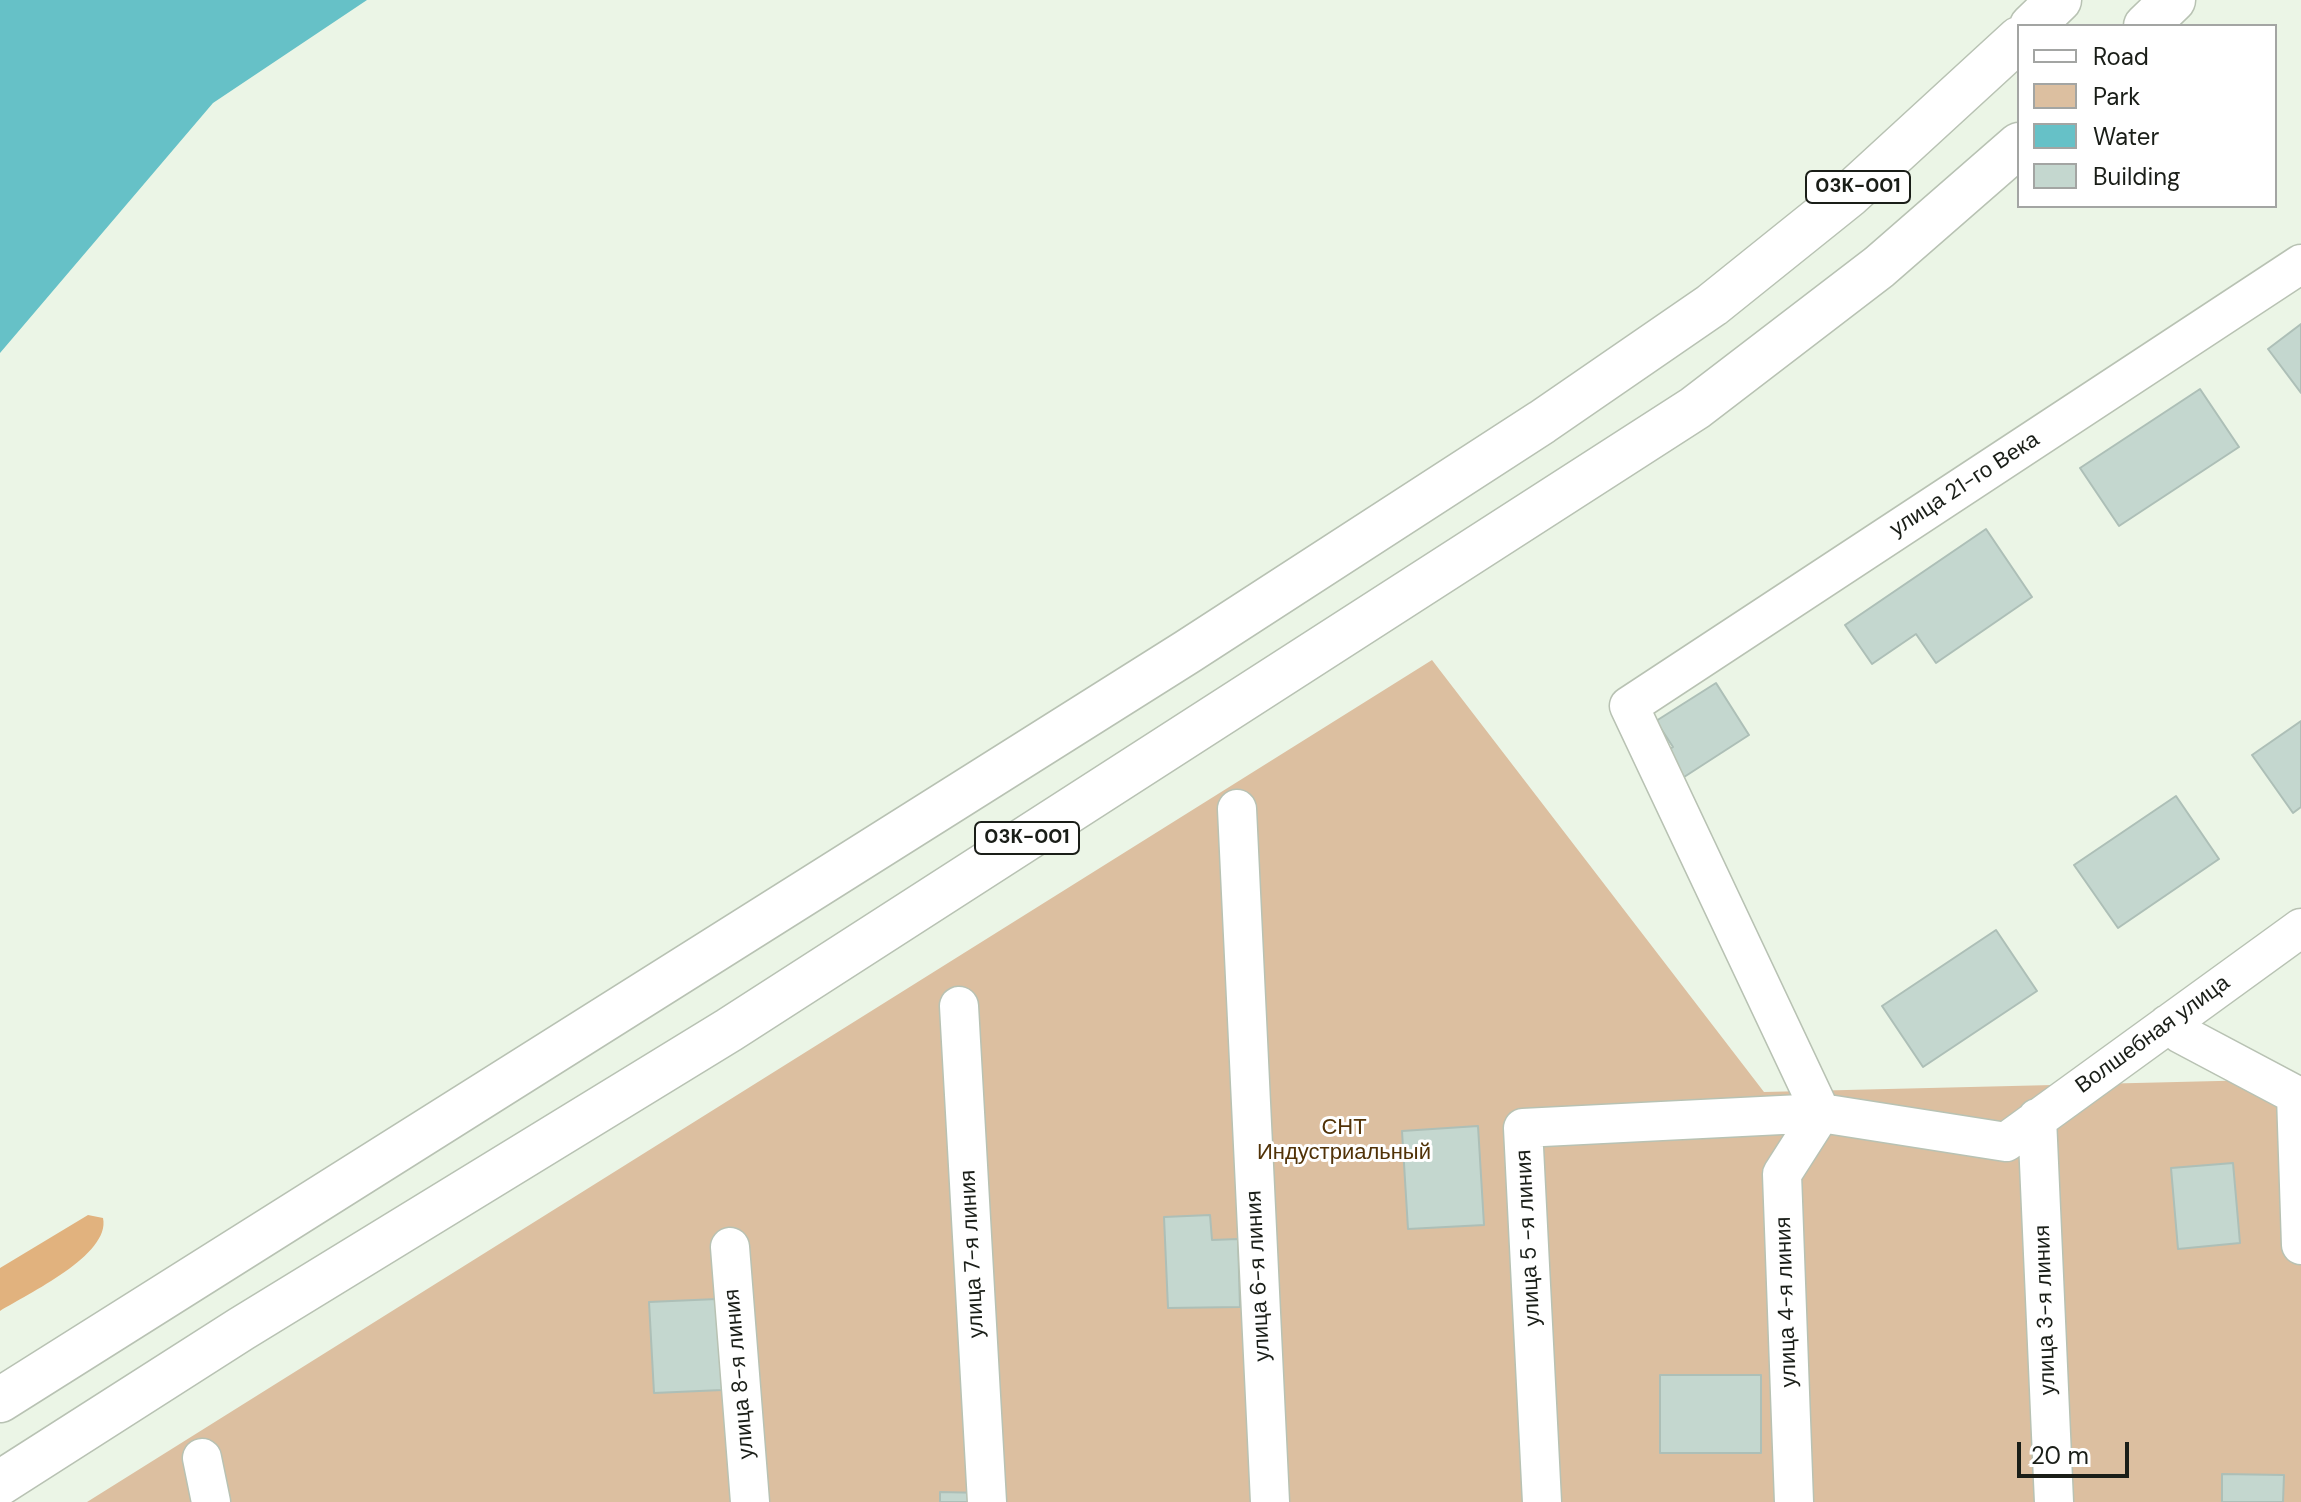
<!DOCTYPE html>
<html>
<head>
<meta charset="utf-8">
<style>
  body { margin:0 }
  #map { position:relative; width:2301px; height:1502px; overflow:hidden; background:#ebf5e6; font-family:"DM Sans",sans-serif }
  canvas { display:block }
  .legend { position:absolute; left:2017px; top:24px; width:260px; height:184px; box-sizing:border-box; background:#fff; border:2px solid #a3a5a3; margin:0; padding:10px 14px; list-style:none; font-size:24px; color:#1a1e18 }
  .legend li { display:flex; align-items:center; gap:16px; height:40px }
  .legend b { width:40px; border:2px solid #a3a5a3 }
  .scale { position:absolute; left:2017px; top:1442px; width:112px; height:36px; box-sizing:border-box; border:4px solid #1a1e18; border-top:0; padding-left:10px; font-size:24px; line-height:28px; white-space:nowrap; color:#1a1e18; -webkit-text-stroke:6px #fff; paint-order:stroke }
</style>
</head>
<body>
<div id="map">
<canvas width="2301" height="1502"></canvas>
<ul class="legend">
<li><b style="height:10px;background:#fff"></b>Road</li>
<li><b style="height:22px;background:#dcbfa0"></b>Park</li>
<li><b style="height:22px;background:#66c1c7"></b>Water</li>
<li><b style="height:22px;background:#c4d7cf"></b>Building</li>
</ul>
<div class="scale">20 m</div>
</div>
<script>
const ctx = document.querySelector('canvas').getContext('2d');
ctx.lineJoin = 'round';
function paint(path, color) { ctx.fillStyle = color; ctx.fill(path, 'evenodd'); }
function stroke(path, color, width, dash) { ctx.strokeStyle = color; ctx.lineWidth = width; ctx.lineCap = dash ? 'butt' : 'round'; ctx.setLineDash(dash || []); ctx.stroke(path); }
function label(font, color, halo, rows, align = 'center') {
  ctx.font = font + ' "DM Sans",sans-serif'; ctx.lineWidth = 6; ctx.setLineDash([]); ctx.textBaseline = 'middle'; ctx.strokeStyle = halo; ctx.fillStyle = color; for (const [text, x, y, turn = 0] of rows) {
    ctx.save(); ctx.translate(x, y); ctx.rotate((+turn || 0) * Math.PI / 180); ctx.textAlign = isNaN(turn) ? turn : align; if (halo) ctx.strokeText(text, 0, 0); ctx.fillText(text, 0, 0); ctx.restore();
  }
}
const green = new Path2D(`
  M1432,660l332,432 537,-13v423h-2214z`);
const forest = new Path2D(`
  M88,1215l15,3c8,37 -76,76 -103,93v-43z`);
const water = new Path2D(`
  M0,0h367l-154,103 -213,250z`);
const building = new Path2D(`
  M2301,324v69l-33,-44z
  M2200,389l39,58 -120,79 -39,-58z
  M1986,529l46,68 -96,66 -20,-29 -44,30 -27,-39z
  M1716,683l33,52 -68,44 -17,-26 9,-6 -17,-26z
  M2301,721v86l-8,6 -41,-58z
  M2176,796l43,63 -101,69 -44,-63z
  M1996,930l41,61 -114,76 -41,-61z
  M1478,1126l6,99 -76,4 -6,-98z
  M2233,1163l7,80 -62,6 -7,-81z
  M1210,1215l2,25 26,-1 2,68 -72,1 -4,-91z
  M717,1299l5,91 -68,3 -5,-91z
  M1660,1375h101v78h-101z
  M2222,1474l62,1 -1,27h-61z
  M940,1492l46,1v9h-46z`);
const minor = new Path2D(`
  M2301,264l-672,442 192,407 185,29 295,-214
  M1237,809l33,693
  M959,1006l28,496
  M2168,1024l13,10 115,61 5,150
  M2037,1118l17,384
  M730,1247l20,255
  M202,1458l9,44
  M1542,1502l-19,-374 298,-15
  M1794,1502l-12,-328 39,-61`);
const major = new Path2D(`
  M2032,26l27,-26
  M2146,26l27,-26
  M0,1400l1187,-748 355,-230 170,-117 137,-110 170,-156
  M0,1483l241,-154 488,-299 966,-622 184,-141 140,-122`);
const shields = [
  [1858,187,104],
  [1027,838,104]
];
const shieldNames = [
  ["03К-001",1858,187],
  ["03К-001",1027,838]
];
const streetNames = [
  ["улица 21-го Века",1965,485,-33],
  ["Волшебная улица",2153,1035,-36],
  ["улица 5 -я линия",1529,1238,-93],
  ["улица 7-я линия",973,1254,-93],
  ["улица 6-я линия",1259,1276,-93],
  ["улица 4-я линия",1787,1302,-92],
  ["улица 3-я линия",2046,1310,-92],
  ["улица 8-я линия",740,1374,-95]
];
const parkNames = [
  ["СНТ",1344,1128],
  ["Индустриальный",1344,1153]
];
paint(green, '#dcbfa0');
paint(forest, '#e1b27e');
paint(water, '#66c1c7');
paint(building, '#c4d7cf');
stroke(building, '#adbfb7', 2);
stroke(minor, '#b8c2b3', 41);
stroke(major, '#b8c2b3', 47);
stroke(minor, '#fff', 38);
stroke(major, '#fff', 44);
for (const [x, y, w] of shields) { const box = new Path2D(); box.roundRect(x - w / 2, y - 16, w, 32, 6); ctx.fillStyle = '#fff'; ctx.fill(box); stroke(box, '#1a1e18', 2); }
label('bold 20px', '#1a1e18', null, shieldNames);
label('22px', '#1a1e18', '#fff', streetNames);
label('22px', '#513207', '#fff', parkNames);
</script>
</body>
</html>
